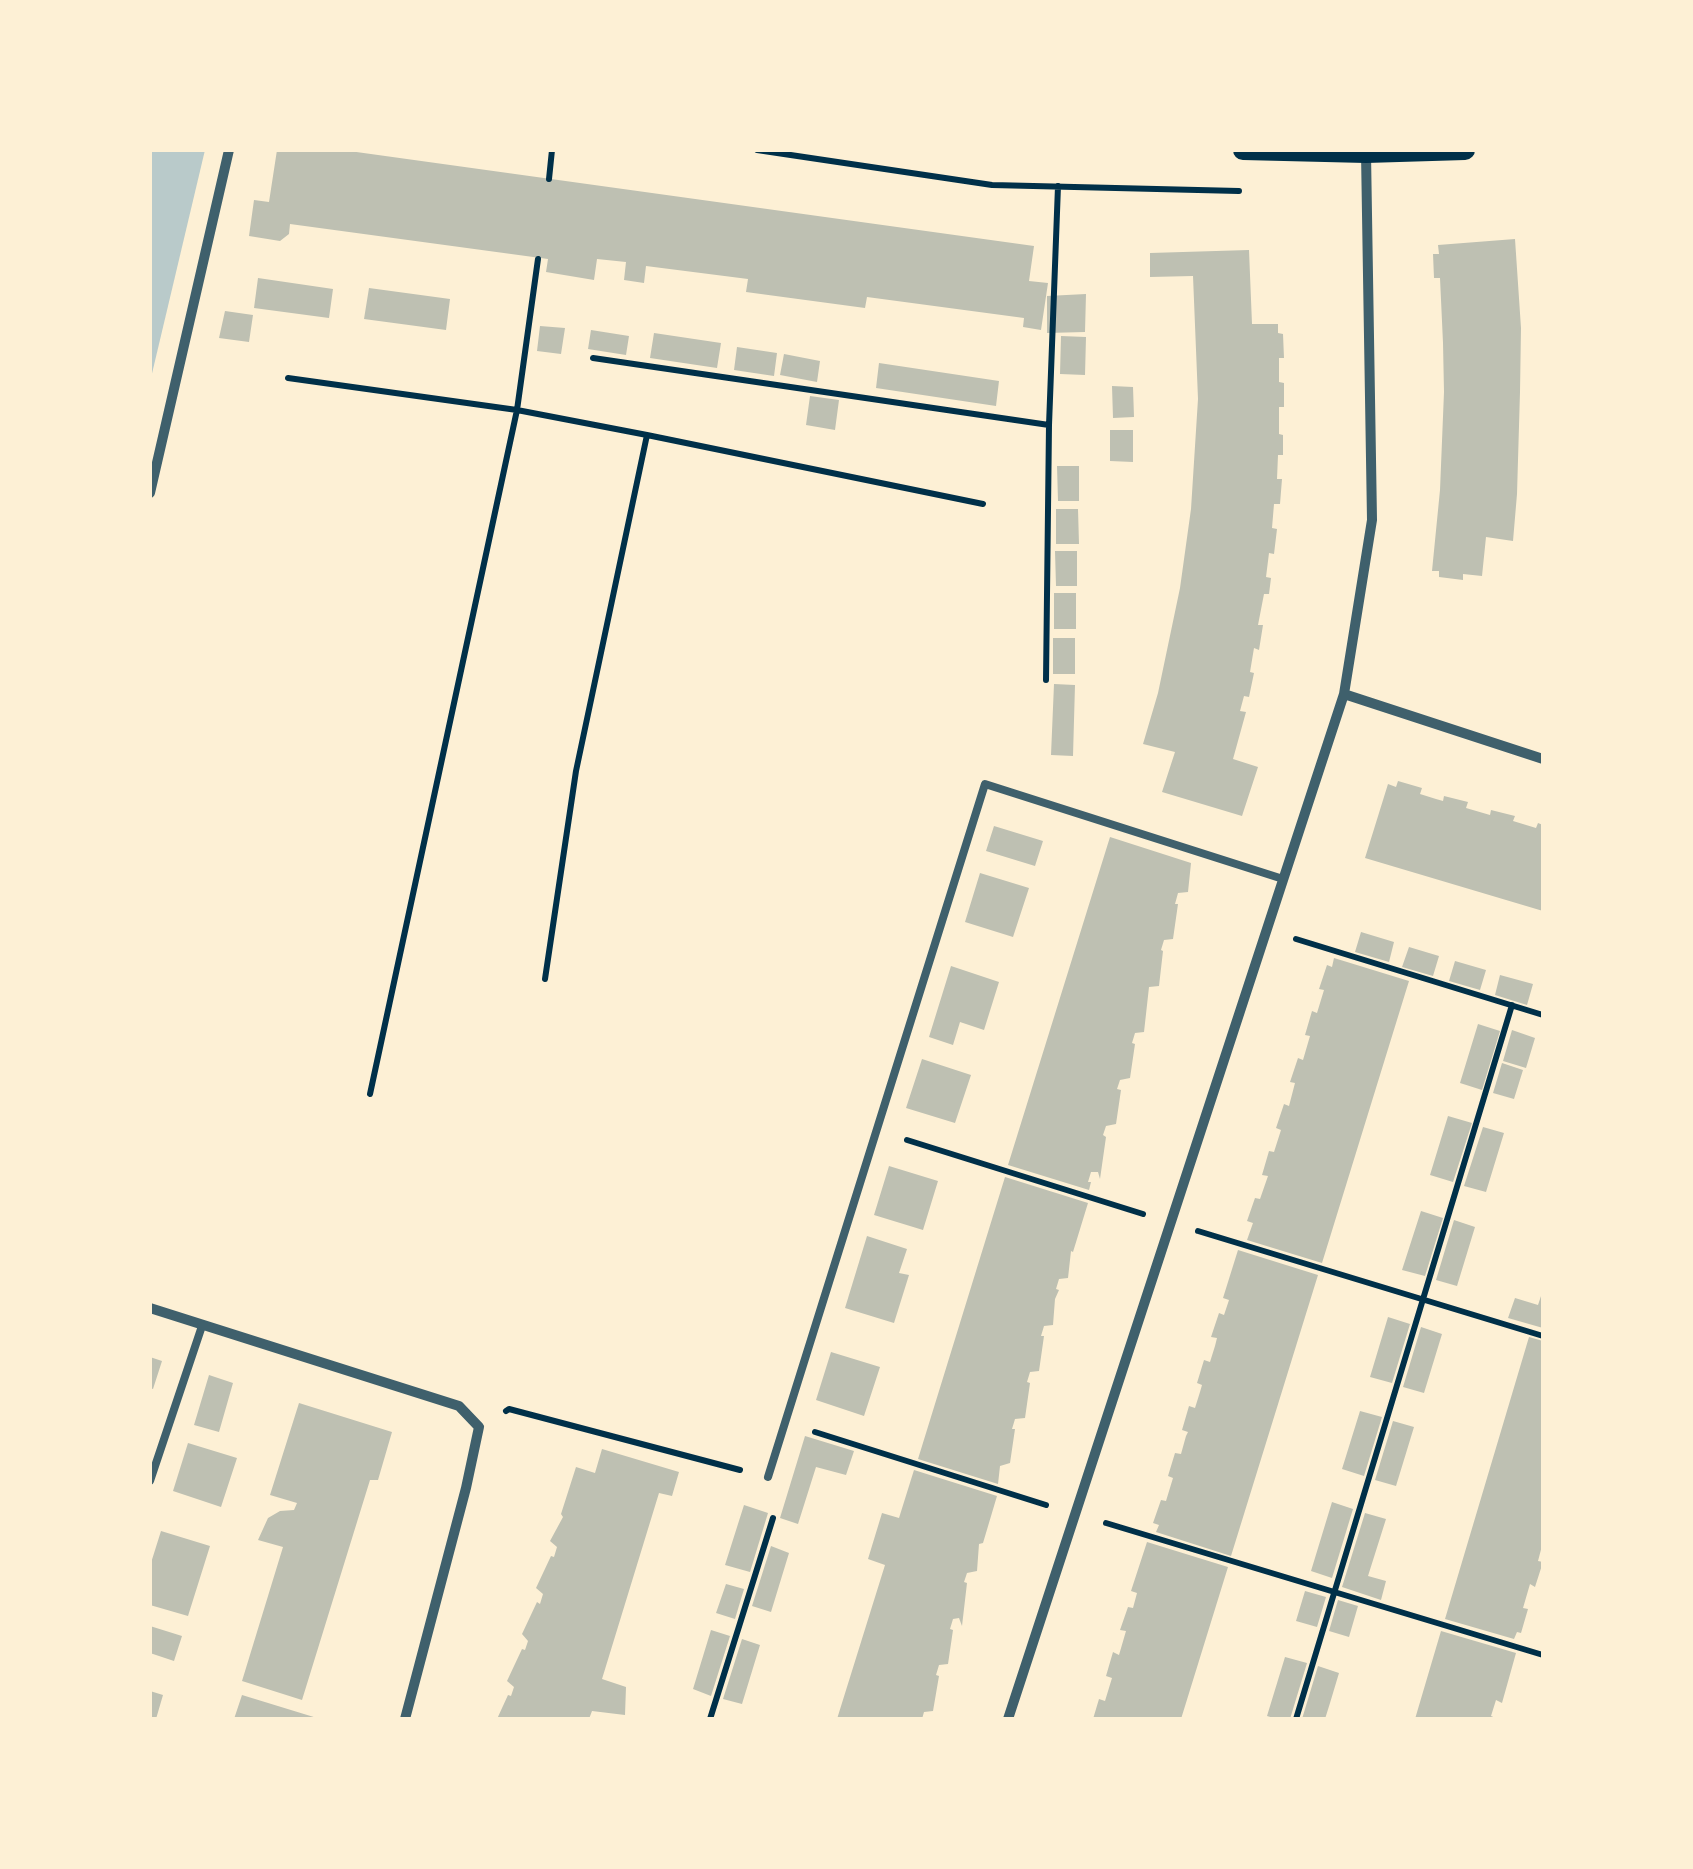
<!DOCTYPE html>
<html>
<head>
<meta charset="utf-8">
<style>
  body { margin:0 }
  #map { position:relative; width:1693px; height:1869px; overflow:hidden; background:#fdf0d5; font-family:"Exo 2",sans-serif }
  canvas { display:block }
  .frame { position:absolute; inset:0; border:152px solid #fdf0d5; pointer-events:none }
</style>
</head>
<body>
<div id="map">
<canvas width="1693" height="1869"></canvas>
<div class="frame"></div>
</div>
<script>
const ctx = document.querySelector('canvas').getContext('2d');
ctx.lineJoin = 'round';
function paint(path, color) { ctx.fillStyle = color; ctx.fill(path, 'evenodd'); }
function stroke(path, color, width, dash) { ctx.strokeStyle = color; ctx.lineWidth = width; ctx.lineCap = dash ? 'butt' : 'round'; ctx.setLineDash(dash || []); ctx.stroke(path); }
const green = new Path2D(`
  M150,150h55l-55,232z`);
const building = new Path2D(`
  M277,150h65l692,96 -5,35 19,2 -7,47 -18,-3 1,-9 -157,-21 -2,11 -119,-16 2,-13 -102,-13 -2,17 -20,-3 2,-18 -29,-3 -3,21 -48,-8 2,-13 -258,-35 -1,10 -9,7 -31,-5 5,-36 15,2z
  M1515,239l6,89 -1,64 -3,102 -4,47 -27,-4 -4,39 -19,-2v6l-24,-3v-6h-7l8,-81 4,-98 -1,-49 -3,-65h-6l-1,-24h6l-1,-9z
  M1249,250l3,74h26v9l5,1 1,24h-5v24l5,1v24h-5v27l4,1v20h-5l-1,24h5l-2,25h-6l-2,24 5,1 -3,25 -5,-1 -3,24 5,1 -2,16h-5l-6,31h5l-4,25 -5,-2 -4,24 4,1 -5,24 -5,-1 -4,15 6,1 -13,47 25,8 -16,49 -80,-24 13,-40 -32,-8 15,-51 22,-105 11,-79 7,-110 -5,-123 -43,1v-24z
  M258,278l75,11 -4,29 -75,-10z
  M369,288l81,11 -4,31 -82,-11z
  M1086,294l-1,38 -38,1v-37z
  M225,311l28,4 -4,27 -30,-4z
  M540,326l25,2 -4,26 -24,-3z
  M591,330l38,6 -3,19 -38,-6z
  M654,333l67,10 -4,25 -67,-10z
  M1061,336l25,1 -1,38 -25,-1z
  M737,347l40,6 -3,23 -40,-6z
  M784,354l36,7 -3,21 -37,-7z
  M879,363l120,18 -3,25 -120,-18z
  M1112,386l21,1 1,30 -21,1z
  M810,396l29,4 -4,30 -29,-5z
  M1110,430h23v32l-23,-1z
  M1057,466h22v35h-21z
  M1056,509h22l1,35h-23z
  M1055,551h22v35h-21z
  M1054,593h22v36h-22z
  M1053,638h22v36h-22z
  M1054,684l21,1 -2,71 -22,-1z
  M1398,781l24,7 -2,6 16,5 7,2 1,-5 24,6 -2,6 24,7 1,-5 24,6 -2,5 23,7 2,-5 5,2v86l-178,-53 23,-74 8,3z
  M994,826l49,15 -8,25 -49,-15z
  M1110,837l81,26 -3,29 -10,1 -3,11h3l-5,35 -9,1 -3,10 2,1 -4,35 -10,1 -5,45 -9,1 -3,10 3,1 -5,34 -10,2 -3,9 4,1 -5,34 -10,2 -3,9 3,2 -6,42 -2,-7h-7l-3,10h3l-2,8 -81,-25z
  M980,873l49,15 -16,49 -48,-15z
  M1361,932l33,10 -5,20 -34,-10z
  M1409,947l30,9 -6,20 -31,-9z
  M1334,958l75,23 -87,282 -75,-23 6,-17 -6,-2 8,-23 5,1 8,-23 -6,-1 7,-24 5,1 7,-22 -5,-2 8,-24 5,2 6,-23 -5,-1 8,-24 5,2 7,-24 -5,-1 7,-24 5,2 7,-23 -5,-1 8,-24 5,2z
  M1455,961l31,9 -6,20 -31,-9z
  M951,966l48,16 -15,48 -24,-8 -7,23 -24,-8z
  M1500,975l33,9 -6,21 -32,-10z
  M1478,1024l22,7 -18,59 -22,-7z
  M1512,1030l23,8 -9,30 -23,-7z
  M922,1059l49,16 -16,48 -49,-15z
  M1502,1063l21,7 -9,29 -21,-6z
  M1448,1116l24,7 -19,59 -23,-7z
  M1483,1127l21,6 -18,59 -22,-6z
  M889,1166l49,15 -15,49 -49,-15z
  M1005,1177l83,26 -15,49 -2,-1 -3,27 -9,1 -3,10 3,1 -4,9 -2,26 -9,1 -3,10h3l-5,35 -9,1 -3,10 3,1 -5,35 -10,1 -3,10h3l-5,34 -10,3 -2,18 -80,-25z
  M1421,1211l22,7 -18,58 -23,-6z
  M1454,1220l21,7 -18,59 -21,-6z
  M867,1236l40,13 -8,24 10,2 -15,48 -49,-15z
  M1238,1250l80,25 -87,281 -75,-24 3,-7 -6,-2 8,-23 5,1 7,-23 -5,-2 7,-23 6,1 5,-18 2,-4 -6,-2 7,-24 6,2 5,-16 2,-7 -5,-2 7,-23 6,2 5,-16 2,-8 -6,-1 8,-24 5,2 5,-15 -6,-2z
  M1542,1293l1,35 -35,-10 7,-20 23,7z
  M1388,1317l22,7 -18,59 -22,-6z
  M1421,1327l21,7 -18,59 -21,-6z
  M1529,1337l14,4v201l-5,19 5,1 -8,25 -5,-3 -7,24 5,1 -7,24 -4,-1 -3,7 -69,-20z
  M831,1352l49,15 -16,49 -48,-16z
  M150,1357l12,4 -9,28 -3,-1z
  M209,1375l24,8 -14,49 -25,-7z
  M299,1403l93,29 -14,48h-8l-68,220 -60,-19 41,-134 -25,-7 10,-22 12,-7 14,-1 3,-7 -27,-8z
  M1360,1411l22,6 -18,59 -22,-7z
  M1393,1421l21,6 -18,59 -21,-6z
  M805,1436l49,15 -8,24 -30,-8 -18,57 -18,-6z
  M188,1443l49,15 -16,49 -48,-16z
  M602,1449l77,23 -7,24 -13,-3 -57,186 24,8 -1,28 -33,-4 -3,8h-92l11,-24 3,1 3,-9 -7,-6 15,-32 3,1 3,-9 -6,-7 15,-32 3,2 3,-10 -7,-6 15,-32 3,1 3,-10 -7,-6 13,-24 -2,-3 15,-47 19,6z
  M914,1470l83,26 -14,47 -4,1 -2,27 -10,2 -3,9 3,1 -5,43 -3,-8 -6,1 -3,10 3,1 -5,34 -9,1 -3,10 3,1 -6,35 -9,1 -2,7h-85l48,-154 -17,-6 14,-46 17,5z
  M1332,1502l21,7 -21,69 -21,-7z
  M744,1505l24,8 -18,59 -25,-7z
  M1365,1513l21,6 -18,57 18,5 -5,19 -39,-13z
  M161,1531l49,15 -22,70 -38,-11v-39z
  M1147,1542l81,25 -47,152h-88l6,-20 6,2 7,-23 -6,-2 7,-24 6,3 7,-24 -6,-1 8,-23 5,1 4,-15 -6,-2z
  M771,1546l18,7 -18,59 -19,-6z
  M726,1584l18,5 -9,30 -19,-6z
  M1305,1591l21,6 -9,30 -21,-6z
  M1338,1600l20,6 -9,31 -20,-6z
  M150,1626l32,10 -8,25 -24,-8z
  M711,1630l19,6 -19,60 -18,-7z
  M1441,1631l75,22 -14,50 -6,-3 -5,16 7,3h-83z
  M742,1639l18,6 -18,59 -19,-5z
  M1285,1657l22,6 -17,56h-13l-10,-3z
  M1318,1666l21,7 -9,30 -5,16h-23z
  M150,1691l13,4 -7,24h-6z
  M242,1695l75,23 -1,1h-82z`);
const path = new Path2D(`
  M757,150l235,35 247,6
  M549,179l3,-29
  M538,259l-21,151 130,25 -71,336 -31,208
  M593,358l456,67
  M288,378l229,32 -147,684
  M647,435l336,69
  M1046,680l3,-255 9,-239
  M1296,939l247,76
  M907,1140l236,74
  M1198,1231l345,105
  M506,1411l3,-2 231,61
  M815,1432l231,73
  M1106,1523l437,132
  M710,1719l63,-201
  M1296,1719l216,-714`);
const service = new Path2D(`
  M768,1477l217,-693 298,95
  M150,1481l52,-155`);
const minor = new Path2D(`
  M150,493l79,-343
  M1344,694l199,65
  M150,1308l309,98 20,21 -13,61 -61,231
  M1008,1719l336,-1025 28,-174 -6,-367`);
const secondary = new Path2D(`
  M1243,150l123,3 99,-3`);
paint(green, '#b9caca');
paint(building, '#bec0b2');
stroke(path, '#003049', 6);
stroke(service, '#3f606c', 8);
stroke(minor, '#3f606c', 10);
stroke(secondary, '#003049', 20);
</script>
</body>
</html>
